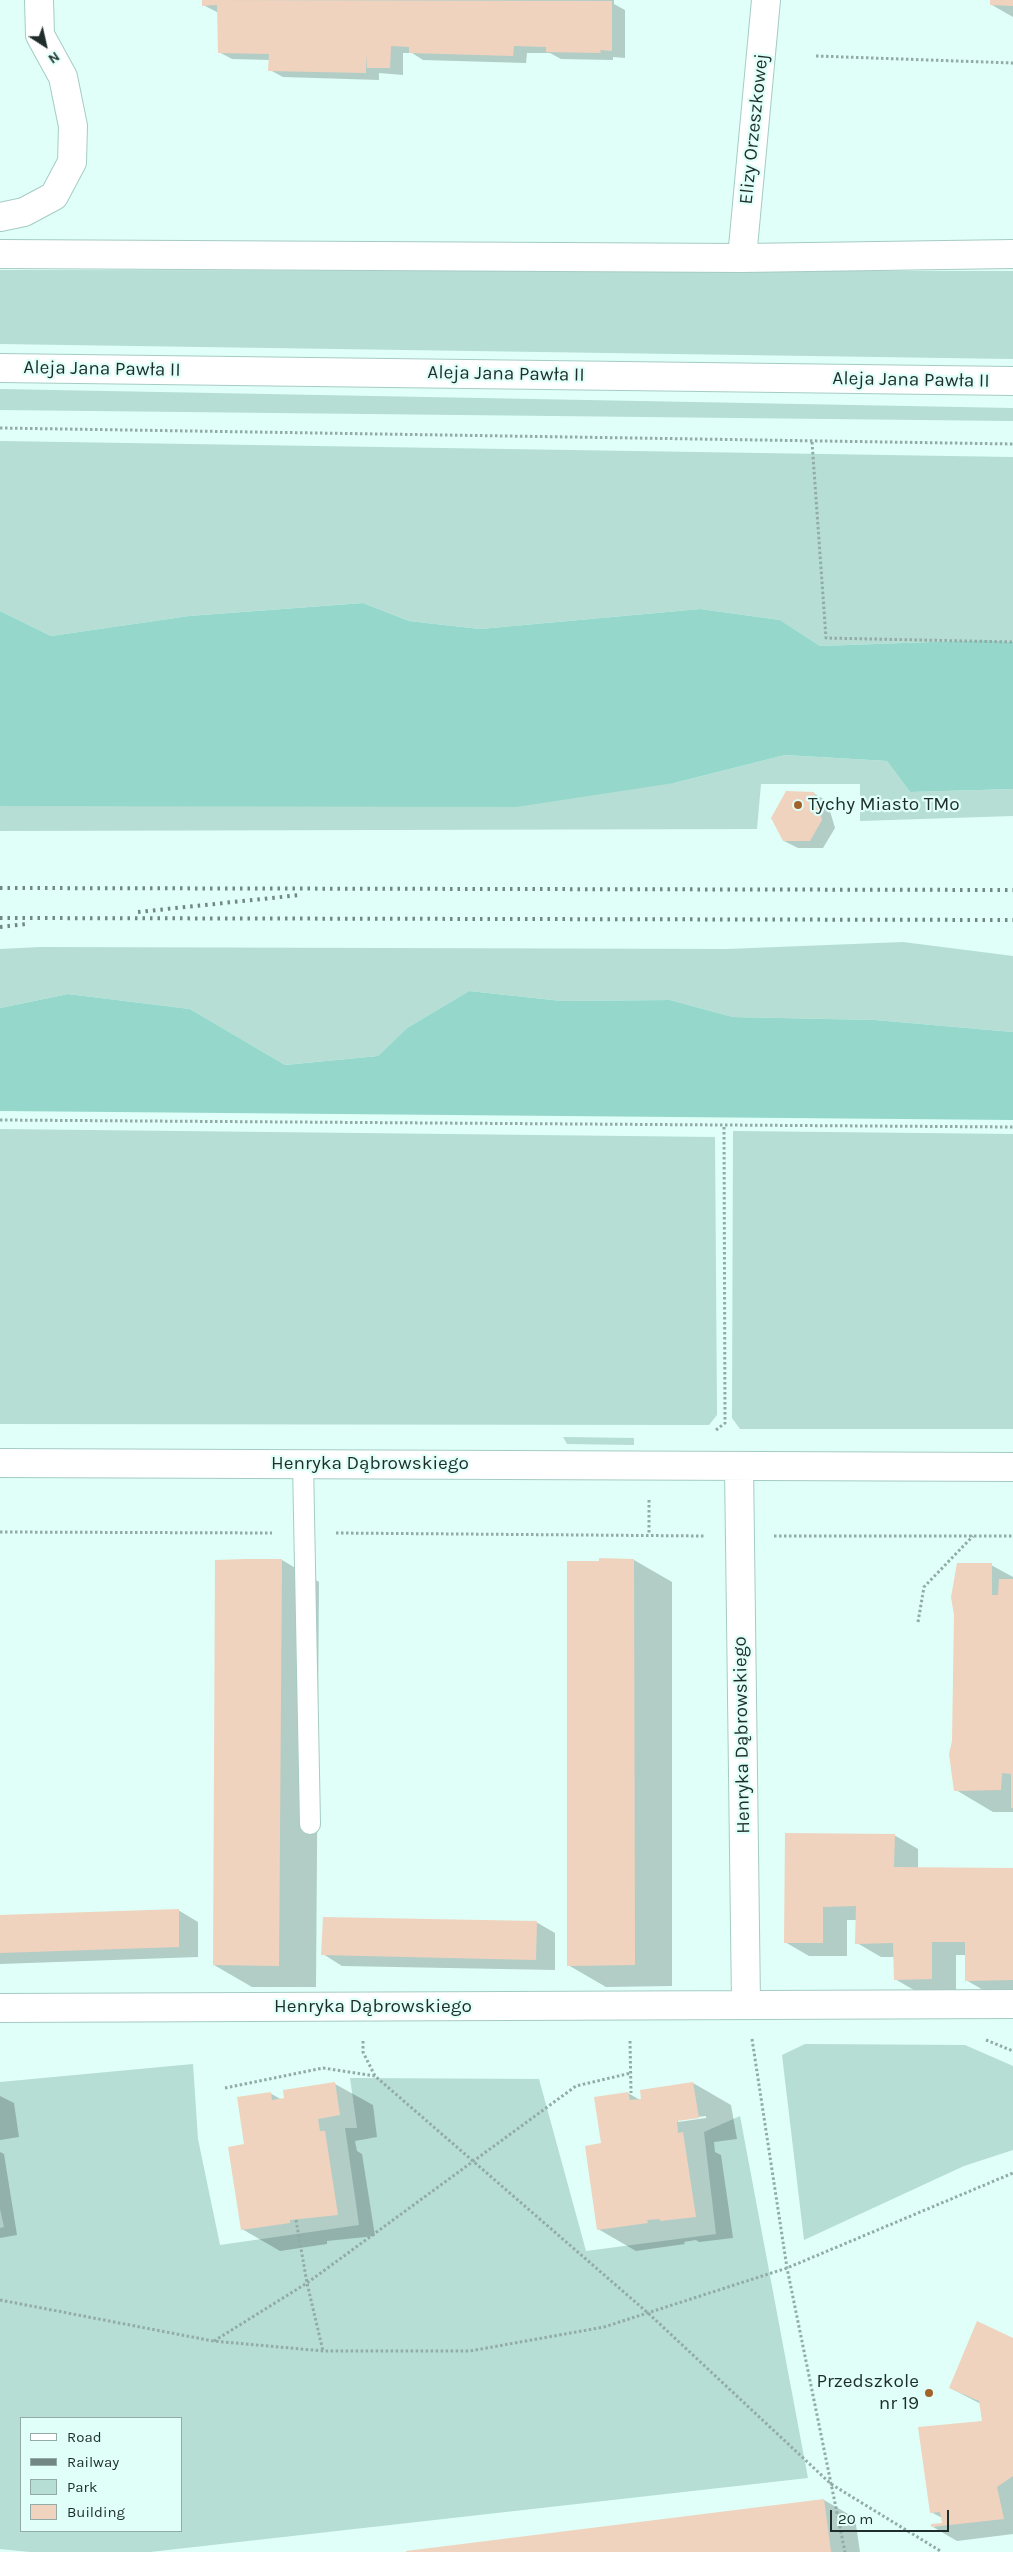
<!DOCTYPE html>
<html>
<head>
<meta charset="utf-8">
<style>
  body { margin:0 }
  #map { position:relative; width:1013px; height:2552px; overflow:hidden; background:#dffff8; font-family:Karla,sans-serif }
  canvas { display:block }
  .legend { position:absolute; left:20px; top:2417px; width:162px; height:115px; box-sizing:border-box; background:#dffff8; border:1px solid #92aba6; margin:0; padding:6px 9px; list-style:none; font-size:15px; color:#1e2d2a }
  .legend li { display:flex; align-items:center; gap:10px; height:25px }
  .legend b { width:25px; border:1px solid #92aba6 }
  .north { position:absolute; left:20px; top:20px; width:50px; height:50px; -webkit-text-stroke:4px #dffff8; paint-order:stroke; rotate:145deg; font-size:14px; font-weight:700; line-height:20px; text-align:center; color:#1e2d2a }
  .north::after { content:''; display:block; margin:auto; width:18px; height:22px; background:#1e2d2a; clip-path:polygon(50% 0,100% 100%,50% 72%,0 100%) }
  .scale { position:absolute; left:830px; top:2510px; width:119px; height:22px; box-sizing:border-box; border:2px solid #1e2d2a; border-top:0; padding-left:6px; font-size:15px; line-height:18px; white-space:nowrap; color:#1e2d2a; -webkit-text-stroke:4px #dffff8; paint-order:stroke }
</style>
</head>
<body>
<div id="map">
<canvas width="1013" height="2552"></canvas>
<ul class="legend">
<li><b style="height:6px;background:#fff"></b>Road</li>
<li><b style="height:6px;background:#718783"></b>Railway</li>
<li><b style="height:14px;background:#b6ded5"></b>Park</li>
<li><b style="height:14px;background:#f0d3be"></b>Building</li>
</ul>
<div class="north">N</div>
<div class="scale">20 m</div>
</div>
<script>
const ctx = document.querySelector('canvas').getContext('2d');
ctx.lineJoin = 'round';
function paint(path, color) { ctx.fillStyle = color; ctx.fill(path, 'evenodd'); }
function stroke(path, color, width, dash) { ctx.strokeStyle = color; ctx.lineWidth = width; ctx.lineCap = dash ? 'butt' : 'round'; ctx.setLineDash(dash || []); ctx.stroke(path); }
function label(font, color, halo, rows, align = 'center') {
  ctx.font = font + ' Karla,sans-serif'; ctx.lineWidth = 4.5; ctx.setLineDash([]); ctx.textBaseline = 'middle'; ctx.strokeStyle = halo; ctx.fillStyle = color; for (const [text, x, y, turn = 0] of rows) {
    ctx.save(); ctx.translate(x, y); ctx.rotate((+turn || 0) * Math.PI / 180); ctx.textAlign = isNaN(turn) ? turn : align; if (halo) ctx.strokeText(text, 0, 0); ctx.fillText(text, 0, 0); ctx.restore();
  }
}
const green = new Path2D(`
  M0,270l1013,1v88l-1013,-15z
  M0,389l1013,19v13l-1013,-11z
  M0,441l1013,16v185l-26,-2 -167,6 -40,-26 -80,-11 -220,20 -71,-8 -46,-18 -174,13 -138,20 -51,-25z
  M785,755l102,6 23,31 103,-3v27l-153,5v-37h-99l-4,45 -757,2v-25l204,-1 470,-22z
  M903,942l110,14v76l-138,-12 -142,-3 -63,-17 -108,1 -93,-10 -62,37 -29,28 -93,9 -95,-56 -122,-15 -68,14v-59l40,-2 687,2z
  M0,1129l715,8 2,278 -8,10 -709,-1z
  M733,1131l280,3v295h-273l-8,-11z
  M563,1437l71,1v7l-67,-1z
  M805,2044l160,1 48,21v84l-49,16 -160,74 -22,-185z
  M193,2064l5,75 22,106 139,-20 -14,-97h12l-7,-50 189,1 47,172 130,-17 -12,-102 36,-16 68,362 -658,74h-120l-30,-3v-321l4,-1 -4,-18v-127zM21,2418h160v113h-160z`);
const forest = new Path2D(`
  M363,603l46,18 71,8 220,-20 80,11 40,26 167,-6 26,2v147l-103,3 -23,-31 -102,-6 -111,28 -158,24 -516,-1v-195l51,25 138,-20z
  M469,991l93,10 108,-1 63,17 142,3 138,12v88l-1013,-9v-103l68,-14 122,15 95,56 93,-9 29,-28z`);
const shadow = new Path2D(`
  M203,0h411v4l11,6v48l-12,-1v3l-52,-1 -11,-6h-23l-1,10 -103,-3 -11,-7h-9v22l-24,-2v7l-96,-3 -13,-7v-10l-38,-1 -13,-7v-39l-16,-8z
  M992,0h21v17l-21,-12z
  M813,793l14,8 8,27 -12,20h-25l-14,-7z
  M282,1560l37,22 -3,405h-64l-38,-22z
  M634,1560l38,22v404l-66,1 -38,-22z
  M991,1565l22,12v235h-20l-37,-22z
  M894,1835l24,14v20l95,1v124h-23l-24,-14 1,-25h-11v37l-37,1 -24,-14v-22h-14l-24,-14v-23h-10v36h-38l-24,-14z
  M178,1910l20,12v35l-198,7v-48z
  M536,1922l19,11v37l-213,-4 -19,-12z
  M693,2083l38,22 6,34 -23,3 1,10 6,3 12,83 -34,4 -3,-2 -12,2 1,2 -49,7 -38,-22 4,-85 26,-51 12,7zM706,2116v2l-28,4v-3z
  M335,2084l38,21 4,32 -22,4 2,10 5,3 13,82 -48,5v3l-47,7 -38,-22 4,-84 24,-52 12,7z
  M0,2096l14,7 5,34 -19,3z
  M0,2152l4,2 13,81 -17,3z
  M1013,2338v196l-56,7 -24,-14 10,-3 -1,-6 -11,-6 52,-90 -2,-18 -31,-16z
  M824,2500l31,18 5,34h-448z`);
const building = new Path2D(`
  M202,0l410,1v50l-12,-1 1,3 -55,-1v-5l-32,-1 -1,10 -104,-3v-6l-18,-1 -1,22h-23l-1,-14v19l-98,-2 1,-17 -51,-1 -1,-48 -15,1z
  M990,0h23v6l-23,-1z
  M786,791l28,1 8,28 -12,21h-27l-12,-23z
  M599,1558l35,1 1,406 -68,1v-405h32z
  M246,1559h36l-3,407 -66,-1 2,-405z
  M957,1563h35v32h6l1,-16h14v229h-2v-34l-9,-1 -1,17 -47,1 -5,-37 3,-13 2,-126 -3,-18z
  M785,1833l110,1 -1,33 119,1v112l-48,1v-39h-33v37l-38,1 -1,-37 -38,1 1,-38 -33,1v36h-39z
  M179,1909v38l-179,6v-38z
  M323,1917l214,4 -1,39 -215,-5z
  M335,2082l5,33 -22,4 2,12h5l13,84 -48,5v3l-49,7 -13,-83 16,-3 -7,-47 34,-5 1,8 12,-2 -1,-8z
  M693,2082l6,36 -22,3 1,12 5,-1 13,85 -36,4v-2l-13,1 1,3 -51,7 -12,-84 16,-3 -7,-46 34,-5 2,8 11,-1 -1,-9z
  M977,2321l36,17v138l-16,11 7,32 -73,8v-3l11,-1 -2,-11 -10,1 -12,-86 64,-6 -3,-20 -30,-13z
  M824,2499l7,53h-425v-1z`);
const path = new Path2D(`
  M816,56l197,7
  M0,428l1013,16
  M812,442l14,196 187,4
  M0,1120l1013,7
  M716,1430l9,-7 -1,-298
  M649,1500v35
  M0,1532l272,1
  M336,1533l369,3
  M774,1536h239
  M918,1622l6,-35 49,-51
  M752,2039l35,229 58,284
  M986,2040l27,11
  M363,2041v11l12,24 273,237 183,171 111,68
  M630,2041l1,52
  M225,2088l98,-20 52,8
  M296,2220l11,63 16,68
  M0,2300l213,41 110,10h147l134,-24 183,-59 226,-95
  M214,2341l93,-58 269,-197 55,-13`);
const lane = new Path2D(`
  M303,1464l7,360`);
const street = new Path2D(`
  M0,217l24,-5 30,-16 18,-34 1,-36 -10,-49 -23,-42 -1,-35
  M742,258l24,-258
  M0,1463l1013,4
  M739,1466l7,538
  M0,2008l1013,-4`);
const secondary = new Path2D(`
  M0,254l742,4 271,-4
  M0,368l1013,13`);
const rail = new Path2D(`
  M0,888l1013,2
  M138,912l162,-17
  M0,918l1013,2
  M0,927l26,-3`);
const markers = [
  [798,805,5,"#a2632b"],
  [929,2393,5,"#a2632b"]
];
const streetNames = [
  ["Elizy Orzeszkowej",754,129,-84],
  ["Aleja Jana Pawła II",102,369,1],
  ["Aleja Jana Pawła II",506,374,1],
  ["Aleja Jana Pawła II",911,380,1],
  ["Henryka Dąbrowskiego",370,1464],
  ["Henryka Dąbrowskiego",742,1735,-91],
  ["Henryka Dąbrowskiego",373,2007]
];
const poiNames = [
  ["Tychy Miasto TMo",808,805],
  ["Przedszkole",919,2382,"right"],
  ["nr 19",919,2404,"right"]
];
paint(green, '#b6ded5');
paint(forest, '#95d8cb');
paint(shadow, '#0003');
paint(building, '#f0d3be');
stroke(lane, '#a5ccc4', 22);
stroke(street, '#a5ccc4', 30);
stroke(secondary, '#a5ccc4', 30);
stroke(path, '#92aba5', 3, [2.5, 2.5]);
stroke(lane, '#fff', 20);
stroke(street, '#fff', 28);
stroke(secondary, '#fff', 28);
stroke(rail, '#718783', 4, [2.5, 5]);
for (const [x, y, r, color] of markers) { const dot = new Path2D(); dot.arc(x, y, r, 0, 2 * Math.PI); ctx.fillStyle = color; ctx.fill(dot); stroke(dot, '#dffff8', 2); }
label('19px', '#1e2d2a', '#dffff8', streetNames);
label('19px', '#1e2d2a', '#dffff8', poiNames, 'left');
</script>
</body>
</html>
